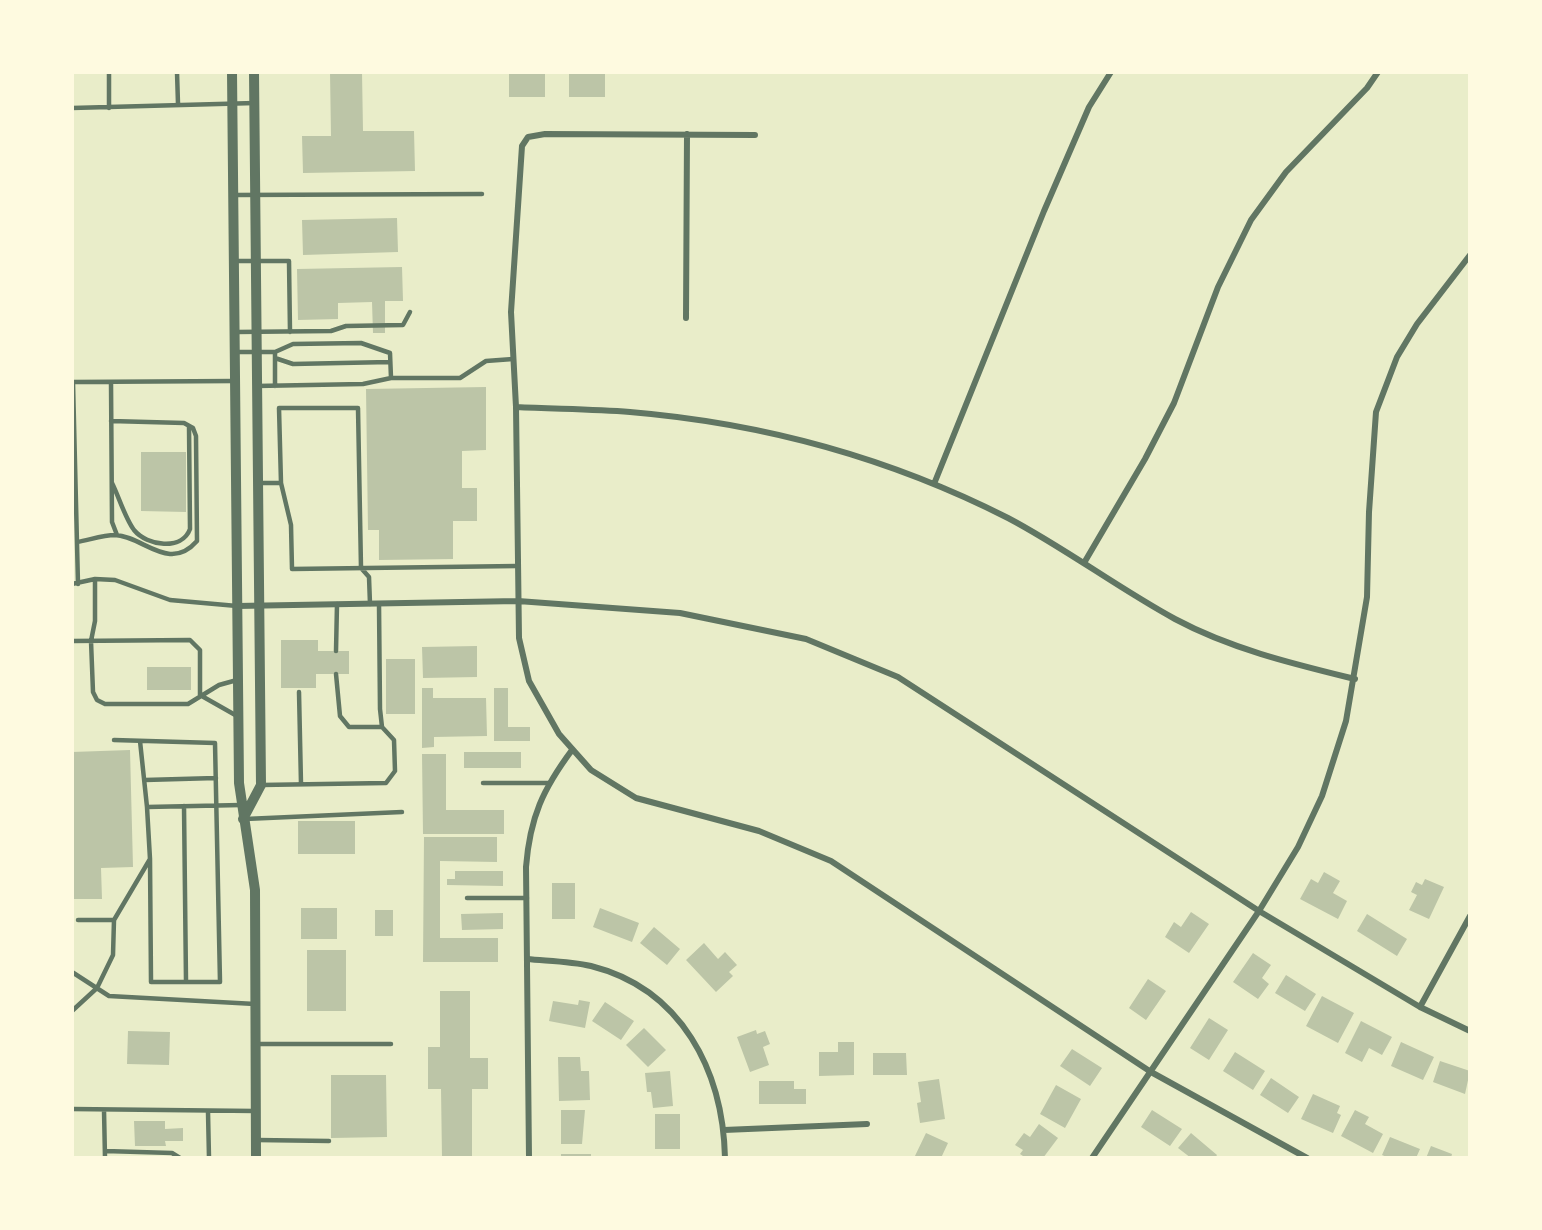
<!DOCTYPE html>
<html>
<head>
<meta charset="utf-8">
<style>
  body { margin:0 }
  #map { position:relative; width:1542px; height:1230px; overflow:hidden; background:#e9edc9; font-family:"Work Sans",sans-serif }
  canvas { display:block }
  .frame { position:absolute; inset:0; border:74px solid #fefae0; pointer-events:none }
</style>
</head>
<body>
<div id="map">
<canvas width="1542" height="1230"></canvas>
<div class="frame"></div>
</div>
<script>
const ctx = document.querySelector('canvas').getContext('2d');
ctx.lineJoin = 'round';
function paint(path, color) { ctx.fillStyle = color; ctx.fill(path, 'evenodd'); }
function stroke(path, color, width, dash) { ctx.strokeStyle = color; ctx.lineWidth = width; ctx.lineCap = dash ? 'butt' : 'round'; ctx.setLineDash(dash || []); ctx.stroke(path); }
const building = new Path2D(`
  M330,72h32l1,59h51l1,40 -112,2 -1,-37h29z
  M509,72h36v25h-36z
  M569,72h36v25h-36z
  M397,218l1,34 -95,3 -1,-35z
  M402,267l1,34h-18v32h-12l-1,-31 -34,1v16l-40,1 -1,-51z
  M486,387v63l-24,1v37h15v33h-24v38l-74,1v-30h-11l-2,-141z
  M141,452h45v60l-45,-1z
  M281,640h37v11h31v23h-33v14h-35z
  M477,646v31l-54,1 -1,-31z
  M386,659h29v55h-29z
  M147,667h44v23h-44z
  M422,688h11v10h53l1,38 -53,1v10l-12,1z
  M494,688h14v39h22v14h-36z
  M130,750l3,117 -32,1 1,31h-30v-147z
  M464,752h57v16h-57z
  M422,754h24v56h58v24h-81z
  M298,821h57v33h-57z
  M424,837h73v25l-57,-1v77h58v24h-75z
  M455,871h48v15l-56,-1v-6h8z
  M1324,872l16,9 -7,12 14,8 -9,18 -38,-20 11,-20 7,4z
  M1425,879l19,8 -15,32 -20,-9 8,-15 -6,-3 5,-10 6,3z
  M552,883h23v36h-23z
  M301,908h36v31h-36z
  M600,908l39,15 -7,19 -39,-15z
  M375,910h18v26h-18z
  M1191,912l18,12 -20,29 -24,-16 9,-15 7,5z
  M503,913v16l-41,1 -1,-16z
  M1367,914l40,25 -10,17 -40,-25z
  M654,927l26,22 -13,16 -27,-22z
  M704,943l14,16 7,-7 12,13 -8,7 4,4 -17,16 -30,-32z
  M307,950h39v61h-39z
  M1253,953l18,12 -9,13 7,6 -11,15 -25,-17z
  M1286,975l30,19 -11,17 -30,-18z
  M1148,979l18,12 -20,29 -17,-12z
  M440,991h30v67h18v31h-16v69h-30l-1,-69h-13v-42h12z
  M1322,996l32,17 -16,30 -32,-17z
  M579,1000l11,2 -5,26 -36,-7 4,-20 25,4z
  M605,1002l29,19 -13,19 -29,-19z
  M1209,1018l19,12 -19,30 -19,-12z
  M1361,1021l31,16 -10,18 -13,-7 -7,14 -17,-9z
  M644,1028l22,22 -18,17 -22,-22z
  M756,1030l1,4 8,-3 5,13 -7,3 6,18 -19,7 -13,-35z
  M128,1031l42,1 -1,33 -42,-1z
  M838,1042h16v33l-35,1v-24h19z
  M1401,1042l33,15 -11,23 -32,-14z
  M1072,1049l30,19 -12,18 -30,-20z
  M1235,1052l30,19 -12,19 -30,-19z
  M873,1053h33l1,22h-34z
  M558,1057h22l1,14h8l1,29 -31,1z
  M1440,1061l30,10 -5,23 -32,-12z
  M670,1071l3,35 -20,2 -2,-16h-4l-2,-19z
  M331,1075h55l1,62 -56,1z
  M1271,1078l28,19 -11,16 -28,-18z
  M939,1079l6,40 -25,4 -3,-20 4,-1 -3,-20z
  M759,1081h35v8h12v15h-47z
  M1056,1085l25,14 -16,29 -25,-14z
  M1313,1094l27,12 -3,7 4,2 -8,18 -32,-14z
  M561,1110h24l-3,34h-21z
  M1152,1110l30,19 -12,17 -29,-19z
  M1355,1110l14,7 -4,7 18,10 -10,19 -32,-17z
  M655,1114h25v35h-25z
  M134,1121h31v8l18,-1v13h-18l1,5h-31z
  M1039,1124l19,14 -15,20h-17l-6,-4 3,-4 -8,-5 9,-12 6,4z
  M926,1133l22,10 -7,15h-27z
  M1191,1133l26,22 -2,3h-24l-13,-10z
  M1390,1137l30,12 -4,9h-27l-7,-3z
  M1431,1146l21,8 -1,4h-25z
  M561,1154h30v4h-30z`);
const service = new Path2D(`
  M177,72l1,32
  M72,108l183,-5
  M109,108v-36
  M234,195l248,-1
  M234,261h55l1,71
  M236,332l95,-1 15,-5 57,-1 7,-13
  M235,352h40v34
  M275,352l18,-8 68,-1 29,10 1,25
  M275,358l18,6 97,-2
  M72,382l162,-1
  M73,382l5,202
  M111,382l1,140 5,13
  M256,386l107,-2 28,-6h69l26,-17 27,-2
  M112,483c7,14 13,35 22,47 13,16 48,21 56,-1l-1,-103
  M259,483h22
  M77,542c12,-2 26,-7 38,-7 28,1 54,38 82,6l-1,-105 -3,-8 -9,-5 -73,-2
  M95,579v42l-4,20 2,51 4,8 8,4h83l31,-19 18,-5
  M72,584l23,-5 20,1 55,20 67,6
  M370,604l-1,-27 -8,-9 -3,-160h-79l2,75 10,42 1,44 225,-3
  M72,641l118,-1 10,10v45
  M336,651l1,-47
  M336,674l4,42 9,11h33
  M299,692l2,92
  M200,695l37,21
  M114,740l101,3 5,239h-69l-1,-123
  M140,741l7,66
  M145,780l71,-2
  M483,783h67
  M261,785l125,-2 9,-12 -1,-31 -12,-13 -2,-18 -1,-105
  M184,806l2,175
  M245,819l157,-7
  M467,898h60
  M78,920h36
  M72,972l37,24 146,8
  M72,1011l25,-23 16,-33 1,-35 36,-61 -3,-52 94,-2
  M255,1044h136
  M72,1109l183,2
  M104,1110l1,48
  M208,1112l1,46
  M257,1140l72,1
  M105,1151l67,2 8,5`);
const minor = new Path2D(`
  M755,135l-210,-1 -17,3 -6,9 -11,166 5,95 3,231 10,43 30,53 32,36 45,28 123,33 72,30 320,211 156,86
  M686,318l1,-184
  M516,407c38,2 76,2 114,5 131,11 260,46 378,106 57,30 110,70 167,101 56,30 119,45 180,60
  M934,484l110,-273 45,-104 22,-35
  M1084,563l61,-104 29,-56 44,-116 33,-67 35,-48 81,-84 11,-16
  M237,606l281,-5 162,12 126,26 92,38 361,234 161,96 50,24
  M527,959c21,2 43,2 64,7 91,23 132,105 134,192
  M1420,1007l50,-91
  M724,1130l143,-6
  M529,1158l-3,-291c4,-50 17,-78 46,-117
  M1092,1158l167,-247 39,-64 24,-51 24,-75 21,-124 2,-85 7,-100 21,-55 20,-33 53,-69`);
const tertiary = new Path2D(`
  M232,72l7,711 16,107 1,268
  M243,819l18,-34 -7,-713`);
paint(building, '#bcc5a7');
stroke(service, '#617663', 4.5);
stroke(minor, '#617663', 6);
stroke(tertiary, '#617663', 10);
</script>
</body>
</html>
